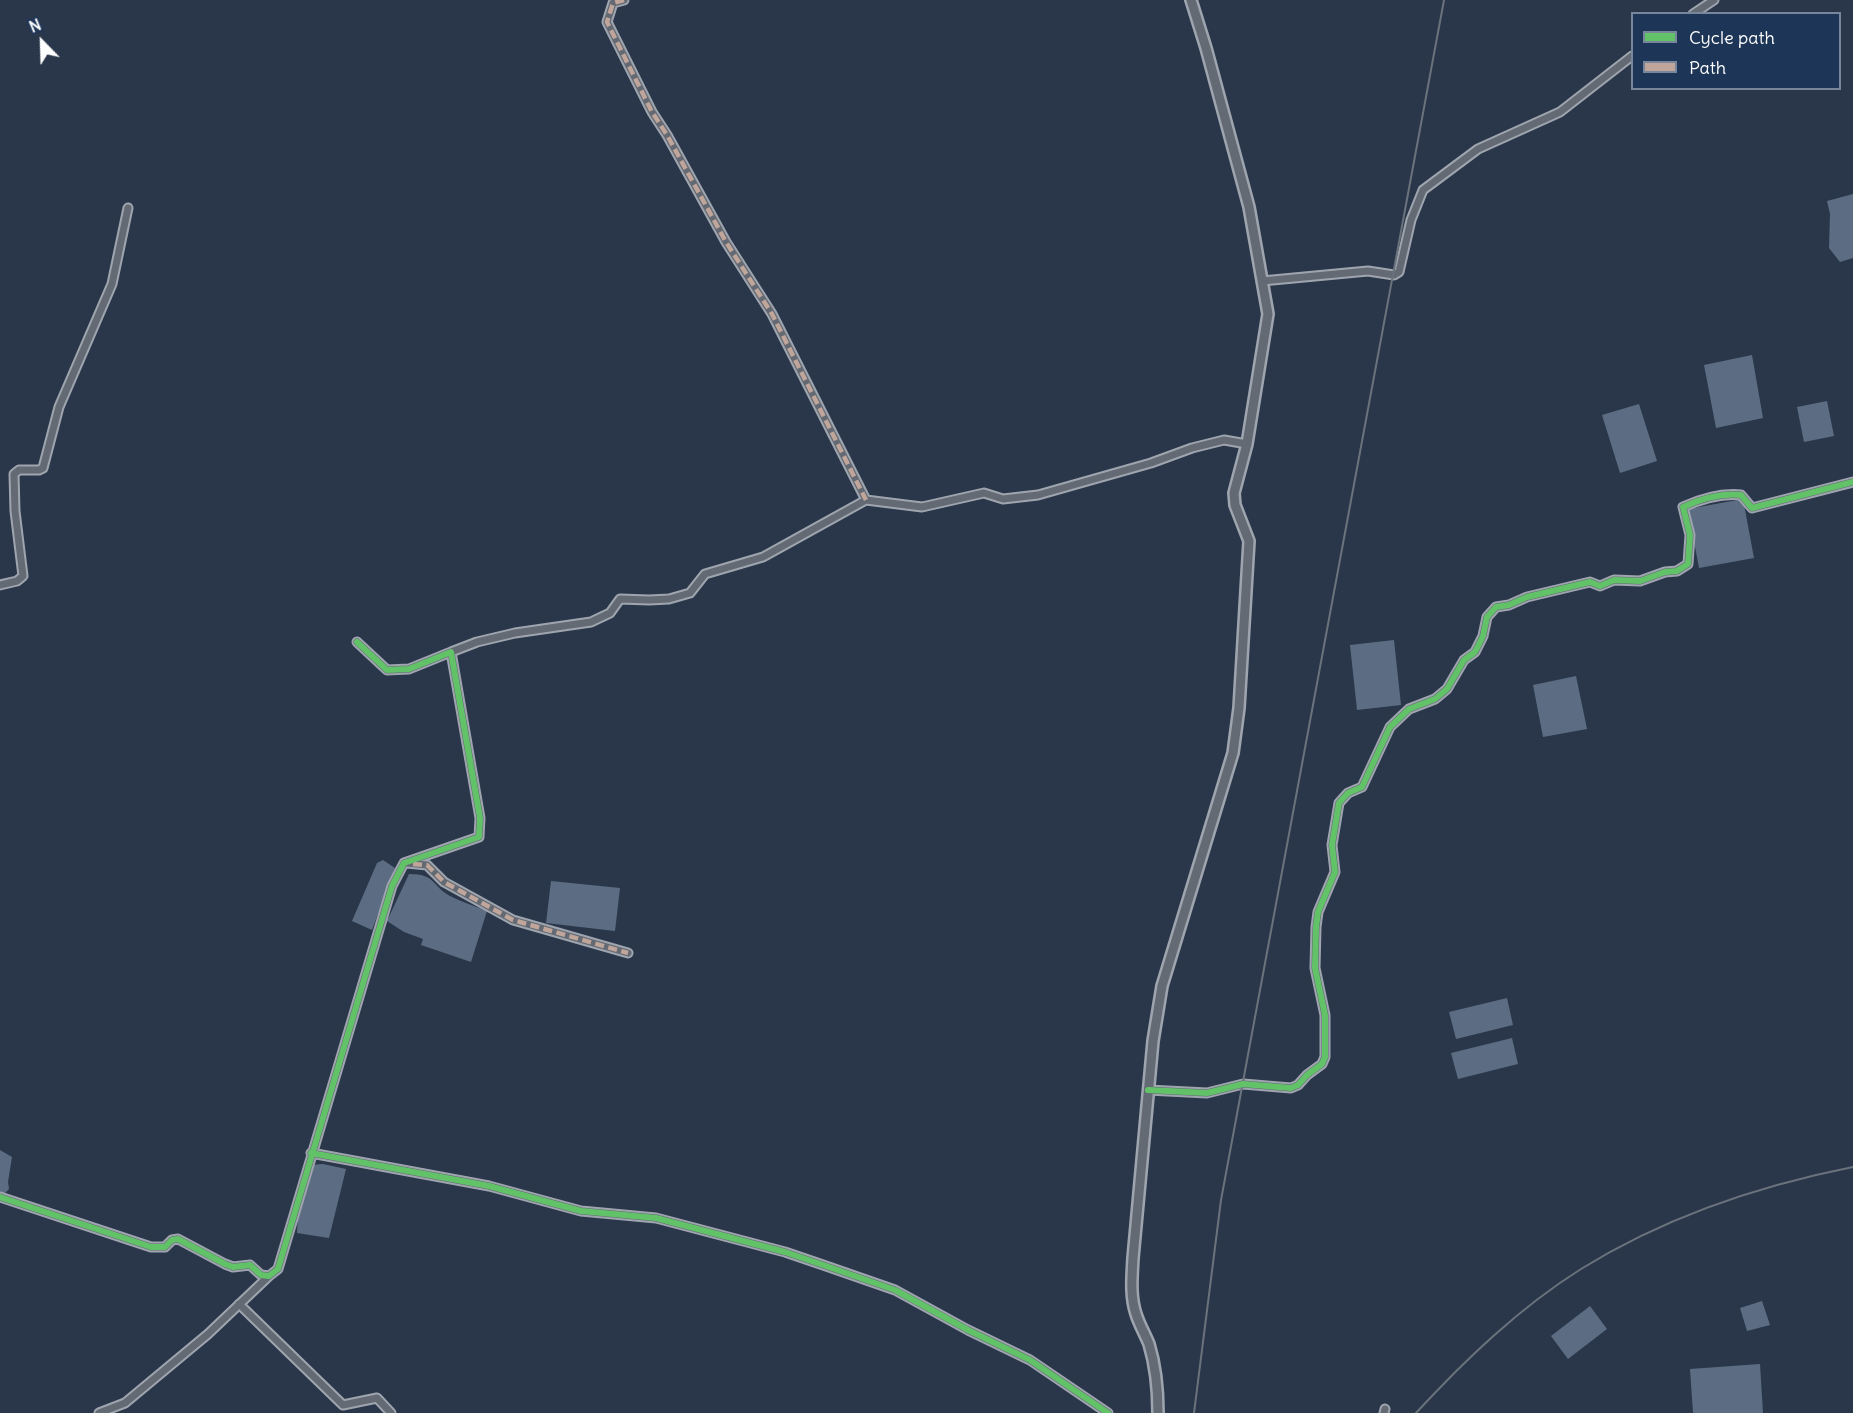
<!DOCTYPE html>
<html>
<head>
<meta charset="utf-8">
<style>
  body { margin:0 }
  #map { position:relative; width:1853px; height:1413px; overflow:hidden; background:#2a374a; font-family:Delius,sans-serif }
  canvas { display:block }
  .legend { position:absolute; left:1631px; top:12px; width:210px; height:78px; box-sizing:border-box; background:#1d3557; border:2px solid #77869a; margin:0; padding:8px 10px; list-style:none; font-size:18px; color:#fff }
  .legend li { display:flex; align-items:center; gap:12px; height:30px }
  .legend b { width:30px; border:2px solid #77869a }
  .north { position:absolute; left:12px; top:12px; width:60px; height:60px; -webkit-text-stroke:4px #1d3557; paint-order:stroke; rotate:337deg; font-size:16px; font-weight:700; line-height:24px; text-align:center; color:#fff }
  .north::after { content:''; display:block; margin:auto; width:21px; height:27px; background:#fff; clip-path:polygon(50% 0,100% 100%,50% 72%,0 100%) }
</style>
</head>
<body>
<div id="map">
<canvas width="1853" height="1413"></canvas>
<ul class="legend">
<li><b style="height:8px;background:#61c268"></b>Cycle path</li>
<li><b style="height:8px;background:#c0a59a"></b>Path</li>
</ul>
<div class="north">N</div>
</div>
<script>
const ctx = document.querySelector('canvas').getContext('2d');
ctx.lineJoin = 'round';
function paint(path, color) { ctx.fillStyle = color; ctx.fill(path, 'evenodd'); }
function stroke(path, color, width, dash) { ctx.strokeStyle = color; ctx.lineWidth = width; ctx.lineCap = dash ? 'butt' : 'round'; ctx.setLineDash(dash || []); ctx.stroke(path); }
const water = new Path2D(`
  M1853,194v64l-13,4 -11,-14 1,-34 -3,-13z
  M1752,355l11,63 -47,10 -12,-63z
  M1827,401l7,35 -30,6 -7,-35z
  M1639,404l18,57 -37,12 -18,-58z
  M1743,499l11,59 -55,10 -11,-59z
  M1394,640l7,65 -44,5 -7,-65z
  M1576,676l11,53 -44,8 -10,-52z
  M383,860l12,8 -23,62 -20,-9 25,-58z
  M409,874c27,0 22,11 41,22 12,6 25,10 37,15l-16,51 -50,-17 2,-6 -19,-7 -17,-11z
  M551,881l69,7 -5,43 -69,-8z
  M1507,998l6,27 -57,14 -7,-27z
  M1512,1038l6,26 -60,15 -7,-26z
  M0,1150l12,7 -4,25 1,7 -7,7 -2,-1z
  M323,1164l23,5 -17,69 -32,-5 1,-18 12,-50z
  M1762,1301l8,24 -23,6 -7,-23z
  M1590,1306l17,23 -39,30 -17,-23z
  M1760,1364l3,49h-70l-3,-44z`);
const minor = new Path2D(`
  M624,0l-11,3 -6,19 45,90 15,23 59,107 46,72 94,186
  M1693,14l21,-14
  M1262,281l106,-10 26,4 5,-3 12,-52 12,-30 55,-41 82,-37 72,-56
  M0,585l17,-4 6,-5 -8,-65 -1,-37 5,-4h20l4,-2 16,-61 53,-123 16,-76
  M451,652l26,-10 38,-9 76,-11 19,-9 10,-14 29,1 20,-1 21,-6 15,-19 58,-17 103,-57 56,7 62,-14 19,6 35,-4 113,-32 41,-15 32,-8 23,4
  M407,863l20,2 17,17 69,38 115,33
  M1148,1090l59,3 36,-9 48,4 7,-3 9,-10 15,-11 3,-7v-42l-10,-47 1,-41 2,-15 17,-40 -3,-27 7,-42 9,-10 14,-6 28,-60 19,-18 26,-10 12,-10 17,-29 11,-8 8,-16 4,-19 9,-10 13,-2 18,-8 63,-15 10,4 14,-6 26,1 25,-9 12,-1 11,-7 2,-29 -7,-28c18,-8 39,-14 58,-12l11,13 101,-26
  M311,1153l178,33 92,25 75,7 129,34 41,14 69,24 73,40 62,30 78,53
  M0,1197l151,50h14l7,-7 6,-1 47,25 8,3 17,-2 11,10 8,1 9,-7 114,-383 12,-23 75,-26 1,-19 -29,-166 -42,17 -22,1 -30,-28
  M239,1304l104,101 34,-7 14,15
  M99,1413l26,-10 83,-69 61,-58
  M1384,1413l1,-4`);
const secondary = new Path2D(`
  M1158,1413c0,-24 -2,-46 -9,-69 -4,-10 -10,-20 -13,-30 -6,-18 -4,-37 -3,-56l20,-217 9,-55 71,-233 6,-45 10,-167 -14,-36 -1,-12 13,-49 21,-130 -19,-107 -43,-159 -15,-48`);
const rail = new Path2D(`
  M1194,1413l27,-213 223,-1200
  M1416,1413c49,-53 103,-105 165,-144 84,-52 176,-83 272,-102`);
const quiet = new Path2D(`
  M624,0l-11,3 -6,19 45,90 15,23 59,107 46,72 94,186
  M413,864l14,1 17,17 69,38 115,33`);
const cycleway = new Path2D(`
  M1148,1090l59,3 36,-9 48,4 7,-3 9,-10 15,-11 3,-7v-42l-10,-47 1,-41 2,-15 17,-40 -3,-27 7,-42 9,-10 14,-6 28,-60 19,-18 26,-10 12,-10 17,-29 11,-8 8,-16 4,-19 9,-10 13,-2 18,-8 63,-15 10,4 14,-6 26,1 25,-9 12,-1 11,-7 2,-29 -7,-28c18,-8 39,-14 58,-12l11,13 101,-26
  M311,1153l178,33 92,25 75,7 129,34 41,14 69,24 73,40 62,30 78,53
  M0,1197l151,50h14l7,-7 6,-1 47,25 8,3 17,-2 11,10 8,1 9,-7 114,-383 12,-23 75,-26 1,-19 -29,-166 -42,17 -22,1 -30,-28`);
paint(water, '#5c6d83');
stroke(minor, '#9fa5ae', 11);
stroke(secondary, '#9fa5ae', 14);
stroke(minor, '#636a74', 7);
stroke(secondary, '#636a74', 9);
stroke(rail, '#6a727c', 2);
stroke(quiet, '#c0a59a', 4.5, [9, 4.5]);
stroke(cycleway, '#61c268', 6);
</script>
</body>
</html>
